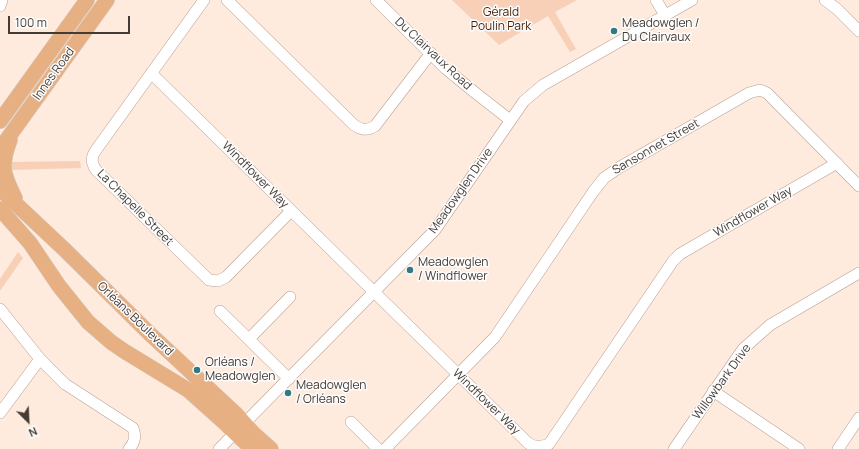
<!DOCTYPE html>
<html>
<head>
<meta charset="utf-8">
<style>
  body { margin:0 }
  #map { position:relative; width:859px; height:449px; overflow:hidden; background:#ffebde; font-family:Manrope,sans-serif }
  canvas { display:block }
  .north { position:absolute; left:8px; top:401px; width:40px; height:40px; -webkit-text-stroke:3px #fdfdfd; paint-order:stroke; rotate:156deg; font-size:11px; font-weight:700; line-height:16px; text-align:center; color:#443b35 }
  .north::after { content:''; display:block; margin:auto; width:14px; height:18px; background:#443b35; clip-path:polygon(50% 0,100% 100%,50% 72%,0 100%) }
  .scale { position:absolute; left:8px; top:16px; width:122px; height:18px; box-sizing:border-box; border:2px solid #443b35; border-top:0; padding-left:5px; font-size:12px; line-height:14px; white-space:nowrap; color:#443b35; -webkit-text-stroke:3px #fdfdfd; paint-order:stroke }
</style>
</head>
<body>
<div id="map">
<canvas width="859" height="449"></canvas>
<div class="north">N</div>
<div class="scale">100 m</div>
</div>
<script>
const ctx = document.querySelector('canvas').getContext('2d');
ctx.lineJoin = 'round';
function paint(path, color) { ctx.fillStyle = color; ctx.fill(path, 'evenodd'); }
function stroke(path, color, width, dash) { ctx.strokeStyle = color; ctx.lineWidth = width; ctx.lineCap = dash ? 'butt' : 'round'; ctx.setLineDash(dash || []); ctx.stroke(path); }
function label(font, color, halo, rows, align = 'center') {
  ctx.font = font + ' Manrope,sans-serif'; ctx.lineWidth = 3; ctx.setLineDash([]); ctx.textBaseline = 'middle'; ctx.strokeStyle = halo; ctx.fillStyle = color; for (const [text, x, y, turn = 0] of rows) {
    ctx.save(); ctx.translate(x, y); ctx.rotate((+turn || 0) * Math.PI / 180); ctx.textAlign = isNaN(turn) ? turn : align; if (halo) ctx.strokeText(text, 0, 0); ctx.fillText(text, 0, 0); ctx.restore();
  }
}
const green = new Path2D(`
  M452,0h125l-22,12 21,37 -6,3 -22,-36 -49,29z
  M80,161l1,7 -71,2 -1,-8z
  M18,252l5,6 -23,33v-12z`);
const minor = new Path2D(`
  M204,0l-108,150c-5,7 -5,12 0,20l113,110 9,1 8,-4 65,-66
  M227,0l127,125c8,5 13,6 21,1l56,-73
  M376,0l69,68 28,23 37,29
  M656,0l9,15
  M825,0l12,9 22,22
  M0,6l2,-6
  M151,73l377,370c8,5 13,4 21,1l124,-183 7,-7 157,-91
  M0,309l40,50 25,25 68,44c3,9 2,14 -4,21
  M220,311l69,68
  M249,339l41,-42
  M713,391l86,58
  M0,413l40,-54
  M351,422l27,27
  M219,449l216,-219 89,-129 19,-16 149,-85
  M385,449l110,-112 98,-145 11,-14 16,-11 129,-74 11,-3 7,3 92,93
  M674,449l69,-100 27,-24 89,-52
  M838,449l21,-31`);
const major = new Path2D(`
  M0,121l87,-121
  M10,140c-10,26 -7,34 5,58
  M0,149l107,-149
  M0,189l65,61 85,84 86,80 17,19 18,16
  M0,209l30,34 29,43 29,36 23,20 13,9 64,39 38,34 26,25`);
const markers = [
  [614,31,4,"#327a82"],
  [410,270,4,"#327a82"],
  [197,370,4,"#327a82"],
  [288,393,4,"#327a82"]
];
const parkNames = [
  ["Gérald",501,13],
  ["Poulin Park",501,27]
];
const poiNames = [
  ["Meadowglen /",622,24],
  ["Du Clairvaux",622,38],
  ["Meadowglen",418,263],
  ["/ Windflower",418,277],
  ["Orléans /",205,363],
  ["Meadowglen",205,377],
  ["Meadowglen",296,386],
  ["/ Orléans",296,400]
];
const streetNames = [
  ["Du Clairvaux Road",433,54,43],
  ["Innes Road",54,74,-54],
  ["Sansonnet Street",656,147,-30],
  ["Windflower Way",255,175,45],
  ["Meadowglen Drive",461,191,-55],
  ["La Chapelle Street",135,208,45],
  ["Windflower Way",753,212,-30],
  ["Orléans Boulevard",135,319,44],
  ["Willowbark Drive",722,382,-54],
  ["Windflower Way",486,402,44]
];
paint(green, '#f7d0b7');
stroke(minor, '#b7a092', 12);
stroke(major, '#d6d4d3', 16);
stroke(minor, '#fff', 11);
stroke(major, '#e7b083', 15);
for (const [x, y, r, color] of markers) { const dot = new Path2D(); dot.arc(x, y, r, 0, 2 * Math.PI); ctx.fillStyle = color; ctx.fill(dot); stroke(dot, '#fdfdfd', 1.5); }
label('12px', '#401f05', '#fdfdfd', parkNames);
label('12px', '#443b35', '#fdfdfd', poiNames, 'left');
label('12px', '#443b35', '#fdfdfd', streetNames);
</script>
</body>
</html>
